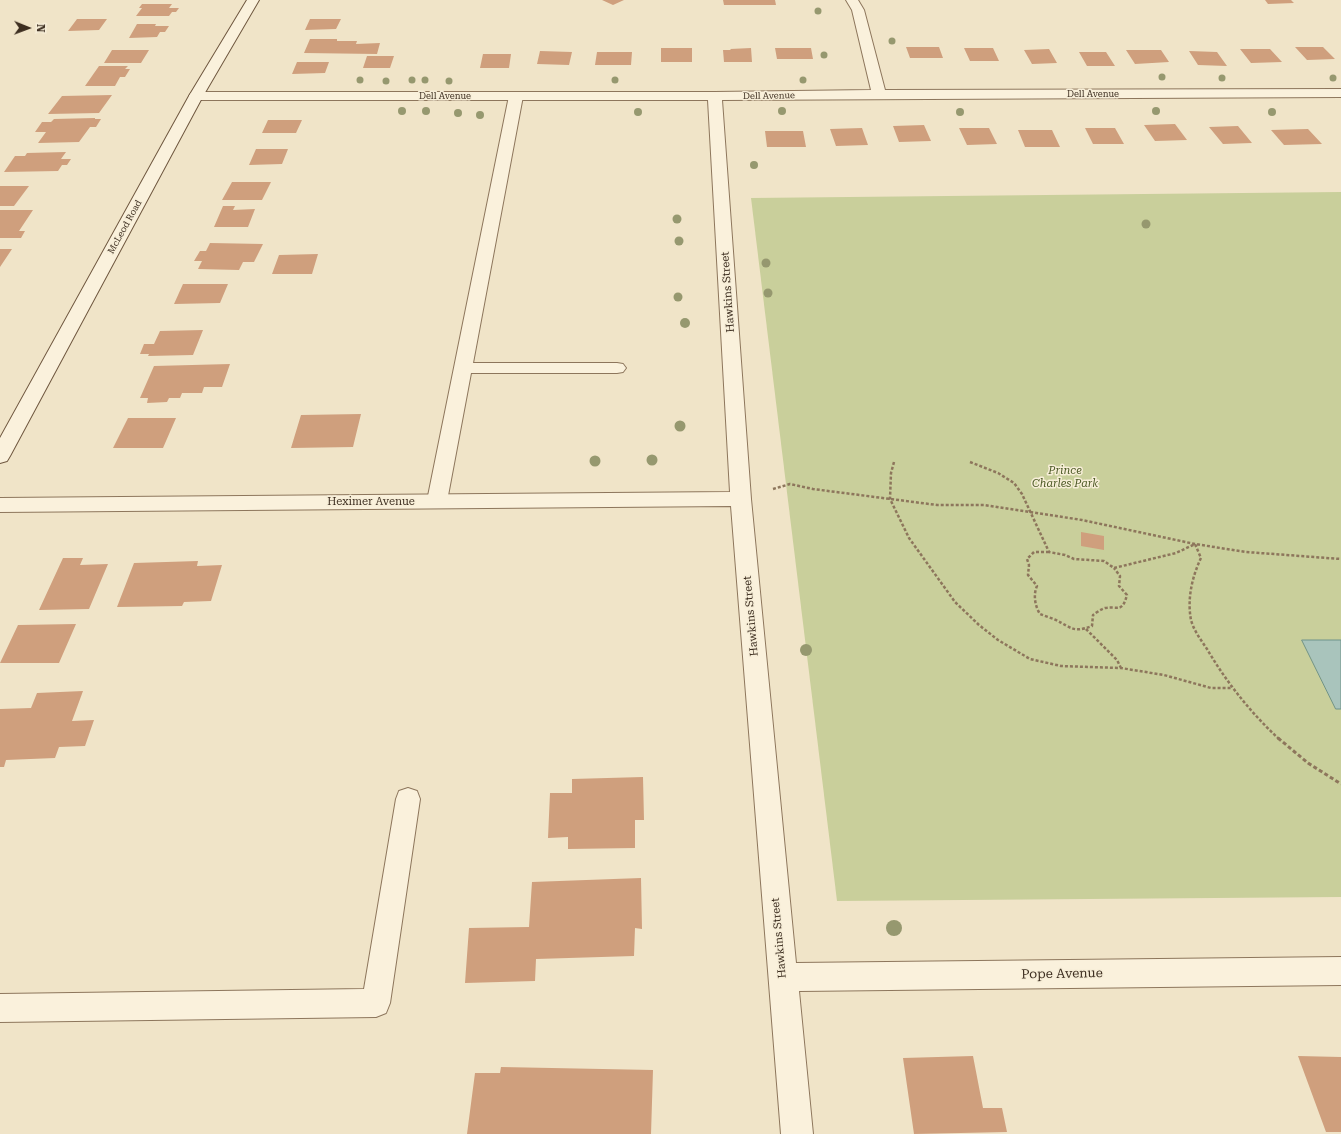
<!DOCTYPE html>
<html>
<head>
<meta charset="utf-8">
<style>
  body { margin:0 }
  #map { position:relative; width:1341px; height:1134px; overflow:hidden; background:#f0e4c8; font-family:"Roboto Serif",serif }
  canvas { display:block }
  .north { position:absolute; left:8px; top:8px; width:40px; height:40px; -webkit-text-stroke:3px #f7eed8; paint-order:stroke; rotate:91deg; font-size:11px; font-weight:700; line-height:16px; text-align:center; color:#3d2e20 }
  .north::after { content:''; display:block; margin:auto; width:14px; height:18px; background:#3d2e20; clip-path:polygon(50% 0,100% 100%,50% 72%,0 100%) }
</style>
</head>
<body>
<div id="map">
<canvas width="1341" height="1134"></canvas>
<div class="north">N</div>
</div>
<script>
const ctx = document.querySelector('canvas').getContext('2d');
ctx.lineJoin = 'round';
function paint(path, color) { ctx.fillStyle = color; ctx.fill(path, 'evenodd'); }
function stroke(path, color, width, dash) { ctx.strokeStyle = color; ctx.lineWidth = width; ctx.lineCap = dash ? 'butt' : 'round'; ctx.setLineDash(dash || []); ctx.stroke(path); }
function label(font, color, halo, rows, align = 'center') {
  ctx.font = font + ' "Roboto Serif",serif'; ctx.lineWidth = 3; ctx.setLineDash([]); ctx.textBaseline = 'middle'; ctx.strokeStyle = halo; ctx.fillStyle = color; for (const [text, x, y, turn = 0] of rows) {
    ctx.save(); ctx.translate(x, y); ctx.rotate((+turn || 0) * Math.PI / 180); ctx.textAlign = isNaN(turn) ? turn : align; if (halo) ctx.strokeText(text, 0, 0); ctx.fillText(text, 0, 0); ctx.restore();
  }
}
const green = new Path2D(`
  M1341,192v705l-504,4 -86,-703z`);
const water = new Path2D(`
  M1302,640h39v69h-5z`);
const building = new Path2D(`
  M602,0h22l-11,5z
  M723,0h52l1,5h-52z
  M1265,0h26l3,3 -26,1z
  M142,4h30l-3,4h10l-3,4h-4l-3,4h-33l6,-8h-3z
  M77,19h30l-8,11 -31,1z
  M310,19h31l-5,10 -31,1z
  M137,24h19l-1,2h14l-4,6h-5l-3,5 -28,1z
  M310,39h27v2h20l-1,3 24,-1 -3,11 -73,-1z
  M906,47h33l4,11h-33z
  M1295,47h28l12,12 -28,1z
  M661,48h31v14h-31z
  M751,48l1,14h-28l-1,-12h8l-1,-1z
  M775,48h36l2,11h-36z
  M964,48h29l6,13h-29z
  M1049,49l8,14 -25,1 -8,-14z
  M1240,49h30l12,13 -31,1z
  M112,50h37l-8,13h-37z
  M1126,50h35l8,12 -34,2z
  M540,51l32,1 -3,13 -32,-1z
  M1189,51l28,1 10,14 -29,-1z
  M597,52h35l-1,13h-36z
  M1079,52h27l9,14h-28z
  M483,54h28l-2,14h-29z
  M367,56h27l-4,12h-27z
  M297,62h32l-4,11 -33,1z
  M99,66h29l-3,3h5l-5,8h-5l-5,9h-30z
  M112,95l-13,18 -51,1 14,-18z
  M95,118v1h6l-5,8h-6l-11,15 -41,1 8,-11h-11l7,-10h9l3,-3z
  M268,120h34l-6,13h-34z
  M1175,124l12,16 -32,1 -11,-16z
  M924,125l7,16 -32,1 -6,-16z
  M1238,126l14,17 -29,1 -14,-17z
  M862,128l6,17 -32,1 -6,-17z
  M959,128h30l8,16 -30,1z
  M1085,128h30l9,16h-31z
  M1308,129l14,15 -38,1 -13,-15z
  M1018,130h34l8,17h-35z
  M765,131h38l3,16h-39z
  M256,149h32l-6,15 -33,1z
  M66,152l-5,7h10l-4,6h-5l-4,6 -54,1 11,-16h10l2,-3z
  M232,182h39l-9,18h-40z
  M0,186h29l-15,20h-14z
  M223,206h12l-2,4 22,-1 -7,18h-34z
  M0,210h33l-14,21h6l-4,7h-21z
  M210,243l53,1 -9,18h-11l-4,8 -41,-1 4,-8h-8l6,-10h6z
  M0,249h12l-12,18z
  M318,254l-6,20h-40l7,-19z
  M183,284h45l-8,19 -46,1z
  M203,330l-10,25 -45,1 1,-2h-9l4,-10h10l6,-13z
  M230,364l-8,23h-18l-2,6h-20l-2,5h-11l-2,4 -20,1 1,-5h-8l14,-32z
  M361,414l-8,33 -62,1 10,-33z
  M128,418h48l-13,30h-50z
  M1081,532l23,4v14l-23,-4z
  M63,558h20l-3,7 28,-1 -19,45 -50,1z
  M198,561l-1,5 25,-1 -11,36 -27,1 -2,4 -65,1 17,-44z
  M76,624l-17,39h-59l18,-38z
  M83,691l-11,30 22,-1 -9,26 -26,1 -4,11 -49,2 -2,7h-4v-58l31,-1 6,-15z
  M643,777l1,43h-9v28l-67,1v-12l-20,1 2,-45h22v-14z
  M641,878l1,51 -7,-1 -1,28 -98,3 -1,22 -70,2 4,-55 60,-1 3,-45z
  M973,1056l10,52h19l5,24 -93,2 -11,-76z
  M1298,1056l43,1v75h-15z
  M501,1067l152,3 -2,64h-184l8,-61h25z`);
const pathFar1 = new Path2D(`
  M894,462l-3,11 -1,26 19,39 46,64 24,23 19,15 32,19 31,7 60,2 43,7 47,13h21
  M970,462l28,11 16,10 8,11 27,58 16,3 9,4 30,2 10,7 62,-15 19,-9 6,14c-9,19 -14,41 -10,62 3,11 10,20 16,29 20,34 44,64 72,90
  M773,489l17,-5 23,5 124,16h47l98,15 113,24 51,8 95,7
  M1049,552h-15l-7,7 2,6 -1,10 9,11c-4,9 -2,20 3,28 5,2 11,4 16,6 16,8 17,13 36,6l1,-11c3,-2 8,-6 12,-7 14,-2 17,5 22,-13l-8,-9 1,-10 -6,-8
  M1086,629l31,31 4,8`);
const path = new Path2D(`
  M1278,738l30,25 33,21`);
const lane = new Path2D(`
  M516,92l5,1 2,3 -50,267h144l6,1 3,4 -3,4 -6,1h-146l-24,128 -3,5 -7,2 -7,-2 -3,-5 82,-405 2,-3z
  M408,788l9,3 3,8 -30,204 -4,10 -10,4 -376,5v-28l364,-5 32,-190 3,-8z`);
const street = new Path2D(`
  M846,0h12l6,10 21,80 456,-1v8l-619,3 29,399 45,464 545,-6v28l-542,6 14,143h-32l-50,-628 -731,6v-14l730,-6 -22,-392h-512l-5,-1 -2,-3 2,-3 5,-1h519l156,-2 -19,-80z`);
const secondary = new Path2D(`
  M247,0h12l-56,96 -193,360 -3,5 -7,2v-25l189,-342z`);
const trees = [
  [818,11,3.5],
  [892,41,3.5],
  [824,55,3.5],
  [1162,77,3.5],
  [1222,78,3.5],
  [1333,78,3.5],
  [360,80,3.5],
  [412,80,3.5],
  [425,80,3.5],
  [615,80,3.5],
  [803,80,3.5],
  [386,81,3.5],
  [449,81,3.5],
  [402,111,4],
  [426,111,4],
  [782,111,4],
  [1156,111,4],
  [638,112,4],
  [960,112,4],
  [1272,112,4],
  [458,113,4],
  [480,115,4],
  [754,165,4],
  [677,219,4.5],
  [1146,224,4.5],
  [679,241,4.5],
  [766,263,4.5],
  [768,293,4.5],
  [678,297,4.5],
  [685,323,5],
  [680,426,5.5],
  [652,460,5.5],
  [595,461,5.5],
  [806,650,6],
  [894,928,8]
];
const farStreetnames = [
  ["Dell Avenue",1093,94],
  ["Dell Avenue",445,96],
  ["Dell Avenue",769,96,-1],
  ["McLeod Road",125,227,-61]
];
const streetNames = [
  ["Hawkins Street",728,292,-94],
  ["Heximer Avenue",371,502],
  ["Hawkins Street",751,616,-95],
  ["Hawkins Street",779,938,-95]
];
const parkNames = [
  ["Prince",1065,471],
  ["Charles Park",1065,484]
];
const nearStreetnames = [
  ["Pope Avenue",1062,974,-1]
];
paint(green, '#c9cf9b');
paint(water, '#a9c4bc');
stroke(water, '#6f938a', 1);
paint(building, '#cf9f7d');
stroke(lane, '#8d765c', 2);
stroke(street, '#8d765c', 2);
stroke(secondary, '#6f573f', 2);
stroke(pathFar1, '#8d765c', 2.5, [3, 2]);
stroke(path, '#8d765c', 3, [4, 2.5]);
paint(lane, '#faf1dc');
paint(street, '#faf1dc');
paint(secondary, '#faf1dc');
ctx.fillStyle = '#96986f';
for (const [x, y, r] of trees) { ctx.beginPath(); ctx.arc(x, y, r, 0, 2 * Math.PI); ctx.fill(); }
label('9px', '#3d2e20', '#f7eed8', farStreetnames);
label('11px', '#3d2e20', '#f7eed8', streetNames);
label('italic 11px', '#4d5a26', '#f7eed8', parkNames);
label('13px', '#3d2e20', '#f7eed8', nearStreetnames);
</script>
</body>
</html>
